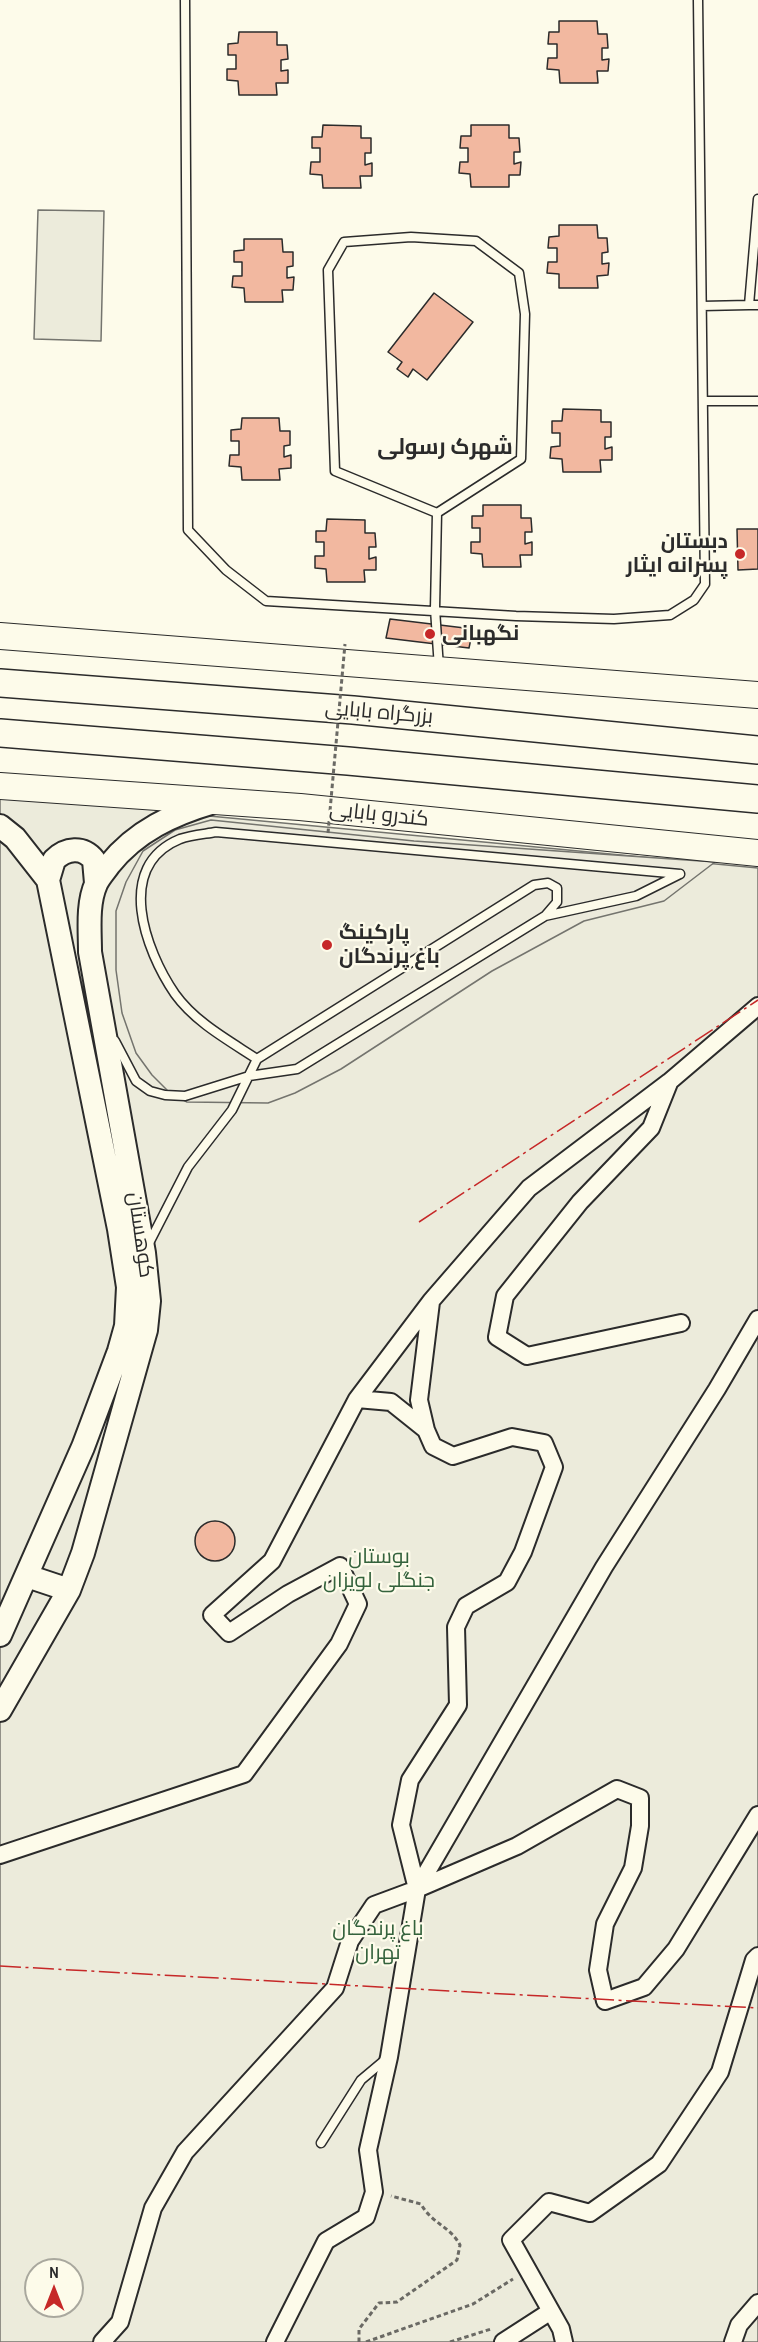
<!DOCTYPE html>
<html>
<head>
<meta charset="utf-8">
<style>
  body { margin:0 }
  #map { position:relative; width:758px; height:2342px; overflow:hidden; background:#fdfbea; font-family:"Archivo Narrow",sans-serif }
  canvas { display:block }
  .north { position:absolute; left:24px; top:2258px; width:60px; height:60px; box-sizing:border-box; background:#fdfbea; border:2px solid #a9a89e; border-radius:50%; rotate:0deg; font-size:16px; font-weight:700; line-height:24px; text-align:center; color:#2b2b2b }
  .north::after { content:''; display:block; margin:auto; width:21px; height:27px; background:#c62828; clip-path:polygon(50% 0,100% 100%,50% 72%,0 100%) }
</style>
</head>
<body>
<div id="map">
<canvas width="758" height="2342"></canvas>
<div class="north">N</div>
</div>
<script>
const ctx = document.querySelector('canvas').getContext('2d');
ctx.lineJoin = 'round';
function paint(path, color) { ctx.fillStyle = color; ctx.fill(path, 'evenodd'); }
function stroke(path, color, width, dash) { ctx.strokeStyle = color; ctx.lineWidth = width; ctx.lineCap = dash ? 'butt' : 'round'; ctx.setLineDash(dash || []); ctx.stroke(path); }
function label(font, color, halo, rows, align = 'center') {
  ctx.font = font + ' "Archivo Narrow",Cairo,sans-serif'; ctx.lineWidth = 4.5; ctx.setLineDash([]); ctx.textBaseline = 'middle'; ctx.strokeStyle = halo; ctx.fillStyle = color; for (const [text, x, y, turn = 0] of rows) {
    ctx.save(); ctx.translate(x, y); ctx.rotate((+turn || 0) * Math.PI / 180); ctx.textAlign = isNaN(turn) ? turn : align; if (halo) ctx.strokeText(text, 0, 0); ctx.fillText(text, 0, 0); ctx.restore();
  }
}
const green = new Path2D(`
  M38,210l66,1 -3,130 -67,-2z
  M0,793l178,16 -11,3 591,56v1474h-758zM36,2270h36v36h-36z`);
const parking = new Path2D(`
  M211,820l203,21 301,21 -51,39 -80,20 -92,50 -151,98 -46,24 -27,10 -81,-1 -18,-10 -17,-17 -16,-22 -14,-40 -6,-43v-59l10,-29 17,-31 32,-21z`);
const building = new Path2D(`
  M559,21h38l1,13h9l1,14h-6v12l7,-1 -1,12h-11l1,12h-38l-1,-13 -12,-1 1,-11h9v-14h-9l1,-12h10z
  M239,32h38v13h10l1,14 -7,1v11l7,-1v13h-12l1,12h-38l-1,-14 -11,-1v-11h9v-14h-8v-11l10,-1z
  M323,125l38,1v12h10v15h-6v12l7,-2v13h-12l1,12h-38l-1,-13 -12,-1 1,-12h9v-14h-8v-11h10z
  M471,125h38v13h10l1,14h-6v12l7,-2 -1,13h-11v12h-38l-1,-13 -11,-1 1,-11h8v-14h-8l1,-12h10z
  M559,225h38l1,13h9l1,14 -6,1v11l7,-1 -1,12 -11,1 1,12h-39v-14l-12,-1 1,-11h9v-14h-9l1,-11 10,-1z
  M244,239h38l1,13h10v14l-6,1v11l7,-1 -1,13h-11l1,12h-38l-1,-14 -12,-1 1,-11h9v-14h-8v-11l10,-1z
  M434,293l39,29 -46,58 -14,-11 -5,8 -11,-8 5,-7 -14,-10z
  M563,409l38,1v12h10v15h-6v12l7,-2v13h-12l1,12h-38l-1,-13 -12,-1 1,-11 9,-1v-13h-8v-12h10z
  M242,418h37l1,13h10v14l-6,1v11l7,-2v13l-12,1 1,11h-38l-1,-13 -12,-1 1,-11h9v-14h-8v-11l10,-1z
  M483,505h38v13h10l1,14h-7v12l7,-2v13h-12l1,12h-38l-1,-13 -11,-1v-11h9v-14h-8v-12h11z
  M327,519l38,1v13h10l1,14h-7v12l7,-2v13h-12l1,12h-38l-1,-13 -11,-1v-12h9v-14h-8v-11h10z
  M737,529h21v40l-20,1z
  M390,619l83,10 -4,19 -83,-10z
  M195 1541a20 20 0 1 1 40 0a20 20 0 1 1-40 0Z`);
const path = new Path2D(`
  M359,2342v-13l20,-26 18,-1 60,-42 3,-15c-10,-19 -28,-21 -39,-41l-30,-8
  M366,2342l107,-38 40,-25
  M450,2342l41,-13`);
const service = new Path2D(`
  M185,0l3,530 38,40 40,31 250,15 98,3 56,-4 24,-15 11,-16 -7,-584
  M411,237l65,4 43,32 6,41 -4,145 -84,54 -102,-42 -7,-201 16,-28z
  M749,305h9
  M702,306l47,-1 9,-106
  M704,401h54
  M437,513l-2,96 4,59
  M115,1041l21,40 14,10 15,4 20,1 64,-20 48,-7 248,-153 91,-20 44,-22
  M257,1059c-29,-19 -62,-37 -82,-65 -30,-44 -61,-128 5,-155 11,-4 25,-5 36,-7l464,42
  M148,1245l40,-78 44,-57 25,-51 277,-174 14,-2 9,5v14l-12,14
  M321,2143l40,-63 25,-21`);
const minor = new Path2D(`
  M669,1083l-18,45 -71,74 -75,94 -8,41 30,19 154,-33
  M357,1399l34,3 35,28
  M0,1855l244,-81 95,-130 19,-40 -18,-38 -52,28 -59,39 -17,-18 60,-54 85,-162 74,-98 98,-113 140,-106 89,-76
  M417,1889l-16,-64 9,-45 48,-75 -2,-78 10,-21 41,-24 16,-30 31,-85 -10,-24 -32,-6 -59,19 -20,-10 -7,-16 -7,-30 12,-98
  M102,2342l18,-20 33,-114 32,-56 150,-164 15,-47 24,-36 43,-16 187,-322 113,-178 41,-70
  M275,2342l51,-101 40,-24 8,-25 -6,-42 21,-93 28,-168 100,-43 100,-57 23,9v28l-7,42 -28,56 -7,46 7,31 39,-14 32,-38 82,-134
  M503,2342l48,-31
  M564,2342l-3,-13 -50,-89 38,-38 41,11 69,-49 61,-92 34,-112 4,-4
  M733,2342l6,-17 19,-22`);
const secondary = new Path2D(`
  M0,826l15,12 33,42 71,349 9,58 -2,39 -7,25 -36,96 -83,188
  M48,880l6,-20c12,-12 29,-14 40,0l2,23
  M27,1576l42,14
  M0,1710l69,-120 14,-37 63,-223 3,-29 -5,-48 -54,-301c0,-21 -3,-48 6,-68 3,-7 9,-13 13,-19 27,-34 64,-51 105,-63`);
const primary = new Path2D(`
  M0,636l758,59
  M0,786l300,21 458,46`);
const trunk = new Path2D(`
  M0,683l353,27 405,40
  M0,733l348,28 410,38`);
const pathBridge = new Path2D(`
  M328,833l17,-189`);
const power = new Path2D(`
  M419,1222l339,-222
  M0,1966l758,42`);
const markers = [
  [740,554,6,"#c62828"],
  [430,634,6,"#c62828"],
  [327,945,6,"#c62828"]
];
const poiNames = [
  ["دبستان",728,542,"right"],
  ["پسرانه ایثار",728,566,"right"],
  ["نگهبانی",442,634],
  ["پارکینگ",339,933],
  ["باغ پرندگان",339,957]
];
const streetNames = [
  ["بزرگراه بابایی",379,713,5],
  ["کندرو بابایی",379,815,6],
  ["کوهستان",140,1235,82]
];
const parkNames = [
  ["بوستان",379,1557],
  ["جنگلی لویزان",379,1581],
  ["باغ پرندگان",378,1929],
  ["تهران",378,1953]
];
const neighbourhoodNames = [
  ["شهرک رسولی",445,448]
];
paint(green, '#ecebdb');
stroke(green, '#74746e', 1.5);
paint(parking, '#eceadb');
stroke(parking, '#74746e', 1.5);
paint(building, '#f2b8a0');
stroke(building, '#2b2b2b', 1.5);
stroke(service, '#2b2b2b', 11);
stroke(minor, '#2b2b2b', 20);
stroke(secondary, '#2b2b2b', 26);
stroke(primary, '#2b2b2b', 28);
stroke(trunk, '#2b2b2b', 30);
stroke(path, '#6a6964', 3, [4.5, 3]);
stroke(service, '#fdfbea', 8);
stroke(minor, '#fdfbea', 16);
stroke(secondary, '#fdfbea', 22);
stroke(primary, '#fdfbea', 26);
stroke(trunk, '#fdfbea', 27);
stroke(pathBridge, '#6a6964', 3, [4.5, 3]);
stroke(power, '#c62828', 1.5, [21, 4.5, 3, 4.5]);
for (const [x, y, r, color] of markers) { const dot = new Path2D(); dot.arc(x, y, r, 0, 2 * Math.PI); ctx.fillStyle = color; ctx.fill(dot); stroke(dot, '#fdfbea', 2); }
label('bold 21px', '#2b2b2b', '#fdfbea', poiNames, 'left');
label('21px', '#2b2b2b', '#fdfbea', streetNames);
label('21px', '#34623c', '#fdfbea', parkNames);
label('bold 22px', '#2b2b2b', '#fdfbea', neighbourhoodNames);
</script>
</body>
</html>
